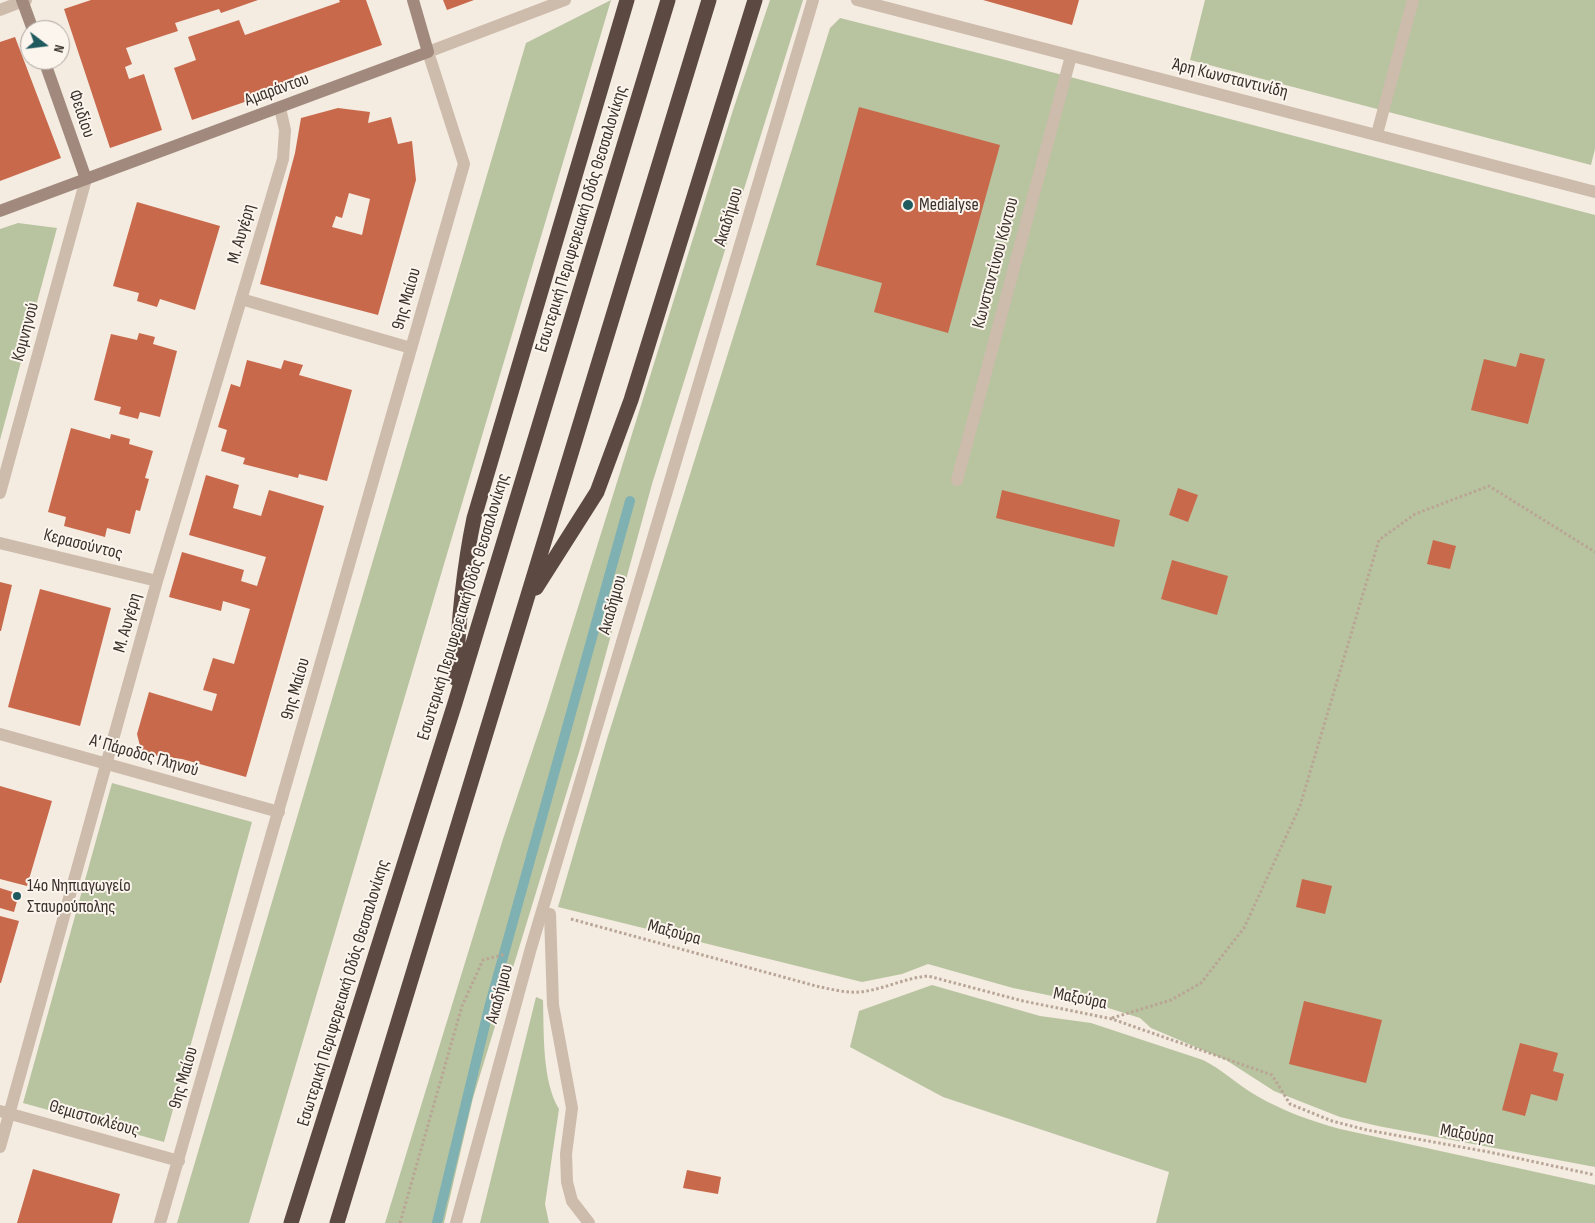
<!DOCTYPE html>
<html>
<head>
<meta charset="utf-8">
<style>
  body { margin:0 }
  #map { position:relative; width:1595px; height:1223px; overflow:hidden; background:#f4ebe1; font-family:"Sofia Sans Condensed",sans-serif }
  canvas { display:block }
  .north { position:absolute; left:20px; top:20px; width:50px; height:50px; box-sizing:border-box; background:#fbf5ee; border:1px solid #aea6a0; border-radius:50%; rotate:105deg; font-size:14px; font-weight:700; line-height:20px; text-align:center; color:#3b302b }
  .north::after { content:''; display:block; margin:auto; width:18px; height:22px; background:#1f5a5e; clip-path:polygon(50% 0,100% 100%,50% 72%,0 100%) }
</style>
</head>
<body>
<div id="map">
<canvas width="1595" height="1223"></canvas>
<div class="north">N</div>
</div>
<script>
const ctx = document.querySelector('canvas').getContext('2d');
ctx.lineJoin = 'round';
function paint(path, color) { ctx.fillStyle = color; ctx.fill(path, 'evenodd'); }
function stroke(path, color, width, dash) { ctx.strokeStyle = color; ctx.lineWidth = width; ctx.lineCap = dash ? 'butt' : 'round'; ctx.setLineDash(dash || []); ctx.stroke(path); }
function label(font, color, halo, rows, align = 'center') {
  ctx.font = font + ' "Sofia Sans Condensed",sans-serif'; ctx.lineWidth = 4; ctx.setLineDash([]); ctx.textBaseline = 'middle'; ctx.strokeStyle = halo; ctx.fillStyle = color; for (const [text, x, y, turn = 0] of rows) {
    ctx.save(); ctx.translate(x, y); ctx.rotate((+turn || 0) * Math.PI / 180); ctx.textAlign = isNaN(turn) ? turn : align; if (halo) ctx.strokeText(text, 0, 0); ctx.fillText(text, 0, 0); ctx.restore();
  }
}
const green = new Path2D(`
  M611,0l-362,1223h-72l349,-1180z
  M770,0h33l-151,484 -72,265 -107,349 -29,125h-59l118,-384 43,-129 187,-600z
  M1205,0h390v149l-4,16 -401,-105z
  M840,18l158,40 597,157v952l-217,-41 -38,-9 -66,-26 -48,-31 -75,-32 -11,-10 -38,-12 -89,-18 -85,-24 -26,10 -40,8 -304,-75 49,-168 223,-711z
  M18,223l39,5 -57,212v-211z
  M112,783l140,39 -88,320 -141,-39z
  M932,985l108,31 51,7 112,37c20,10 35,25 54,36 26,15 54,25 83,33l255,56v38h-439l13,-51 -226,-75 -93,-50 9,-36z
  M536,997l7,3c1,33 -1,81 16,109l-14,95 4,19h-69z`);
const stream = new Path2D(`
  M437,1223l53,-219 140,-503`);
const building = new Path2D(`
  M91,0h167l-37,13 -2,-4 -44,14 3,8 -52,17 6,16 -7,3 4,12 15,-5 18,56 -52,18 -46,-139z
  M339,0h27l16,45 -88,31 3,8 -105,36 -18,-52 22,-8 -8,-23 51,-17 6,15 95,-33z
  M443,0h31l-27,10z
  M983,0h96l-7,25z
  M15,37l46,121 -61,23v-139z
  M859,107l141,38 -52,188 -74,-21 8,-29 -66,-18z
  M338,108l32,4 -2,11 23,-6 7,27 14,-3 4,39 -38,135 -118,-31 35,-131 6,-35zM349,193l21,6 -8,36 -30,-8 4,-11 6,2z
  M137,202l83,24 -25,84 -35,-11 -3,8 -20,-6 2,-8 -26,-7z
  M139,333l16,4 -2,7 24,7 -17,66 -20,-5 -2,7 -19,-5 2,-7 -27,-7 17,-66 26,6z
  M1520,353l25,6 -17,65 -57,-14 13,-51 32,8z
  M247,360l34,9 3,-9 19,5 -4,10 53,15 -25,91 -28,-7 -1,4 -55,-14 2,-6 -24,-7 6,-21 -9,-3 13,-43 9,3z
  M71,428l39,11 1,-5 19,5 -1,5 24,7 -8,27 4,1 -9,32 -4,-1 -6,24 -23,-6 -2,9 -41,-11 2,-9 -18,-5z
  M206,475l33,10 -6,23 28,8 8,-26 55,16 -78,271 -64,-18 -40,-5 -5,-20 12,-42 63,19 5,-17 -14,-4 10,-32 21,6 16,-55 -27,-8 -2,10 -52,-14 13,-45 62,18 -3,11 16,5 9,-29 -77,-22z
  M1178,488l20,7 -10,27 -19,-7z
  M1002,490l118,30 -6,27 -118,-29z
  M1433,540l23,6 -6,23 -23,-5z
  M1172,560l56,16 -11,39 -56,-16z
  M0,582l12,3 -11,46h-1z
  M40,589l71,19 -31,118 -72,-19z
  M0,786l52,15 -25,85 -27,-7z
  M1302,879l30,7 -7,28 -29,-7z
  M0,888l19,6 -5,18 -14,-4z
  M0,916l19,5 -18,62h-1z
  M1304,1001l78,19 -16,63 -77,-19z
  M1520,1043l38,10 -5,18 11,3 -7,27 -26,-7 -6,22 -23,-6z
  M33,1169l87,25 -8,29h-95z
  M687,1170l34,7 -3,17 -35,-6z`);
const path = new Path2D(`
  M571,919l245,67c14,3 29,7 43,6 24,-2 45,-14 69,-16l95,25 89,18 160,56 18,29 42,17 35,9 122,22 106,23
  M1112,1018l59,-18 30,-17 43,-55 56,-122 79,-266 36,-26 74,-28 106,66
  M400,1223l62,-217 21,-46 23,-6`);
const lane = new Path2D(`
  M550,914l3,91 19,103 -6,46 1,28 5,19 17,22`);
const street = new Path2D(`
  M857,0l738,192
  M0,10l26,-10
  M1377,134l36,-134
  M241,299l170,49
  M957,480l114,-424
  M0,493l86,-314
  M0,543l157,38
  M0,734l279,78
  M0,1111l179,50
  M0,1147l157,-566 126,-422 2,-29 -5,-22
  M160,1223l304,-1059 -36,-112 137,-52
  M456,1223l75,-275 282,-948`);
const secondary = new Path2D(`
  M22,0l11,30
  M44,60l42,119
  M0,211l428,-159 -15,-52`);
const highway = new Path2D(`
  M536,588l61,-96 34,-92 124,-400
  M456,679c2,-54 7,-108 18,-161l153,-518
  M291,1223l164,-520 213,-703
  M337,1223l372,-1223`);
const markers = [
  [908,205,6,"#1f5a5e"],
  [17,896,5,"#1f5a5e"]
];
const streetNames = [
  ["Άρη Κωνσταντινίδη",1230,79,14],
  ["Αμαράντου",277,90,-20],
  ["Φειδίου",81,114,71],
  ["Ακαδήμου",729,217,-73],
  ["Εσωτερική Περιφερειακή Οδός Θεσσαλονίκης",582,219,-73],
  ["Μ. Αυγέρη",242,234,-74],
  ["Κωνσταντίνου Κόντου",996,263,-75],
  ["9ης Μαίου",407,299,-74],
  ["Κομνηνού",26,332,-75],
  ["Κερασούντος",83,545,14],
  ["Ακαδήμου",613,605,-74],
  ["Εσωτερική Περιφερειακή Οδός Θεσσαλονίκης",464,607,-73],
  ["Μ. Αυγέρη",128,623,-74],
  ["9ης Μαίου",296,689,-74],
  ["Α' Πάροδος Γληνού",144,756,16],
  ["Μαξούρα",674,933,15],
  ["Εσωτερική Περιφερειακή Οδός Θεσσαλονίκης",344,993,-73],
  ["Ακαδήμου",500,994,-75],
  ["Μαξούρα",1080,999,11],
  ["9ης Μαίου",184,1078,-74],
  ["Θεμιστοκλέους",94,1119,16],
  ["Μαξούρα",1467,1135,10]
];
const poiNames = [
  ["Medialyse",919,205],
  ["14ο Νηπιαγωγείο",27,886],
  ["Σταυρούπολης",27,907]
];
paint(green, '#b8c4a0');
stroke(stream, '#7fb0b2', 10);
paint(building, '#c8694b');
stroke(path, '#b9a596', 3, [2.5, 2.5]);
stroke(lane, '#cdbbac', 12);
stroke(street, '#cdbbac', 12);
stroke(secondary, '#a18a7d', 12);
stroke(highway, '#5c4a42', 15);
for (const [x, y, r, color] of markers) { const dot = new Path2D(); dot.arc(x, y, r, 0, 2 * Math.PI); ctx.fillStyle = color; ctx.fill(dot); stroke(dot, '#fbf5ee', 2); }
label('18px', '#3b302b', '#fbf5ee', streetNames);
label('18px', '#3b302b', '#fbf5ee', poiNames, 'left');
</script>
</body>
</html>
